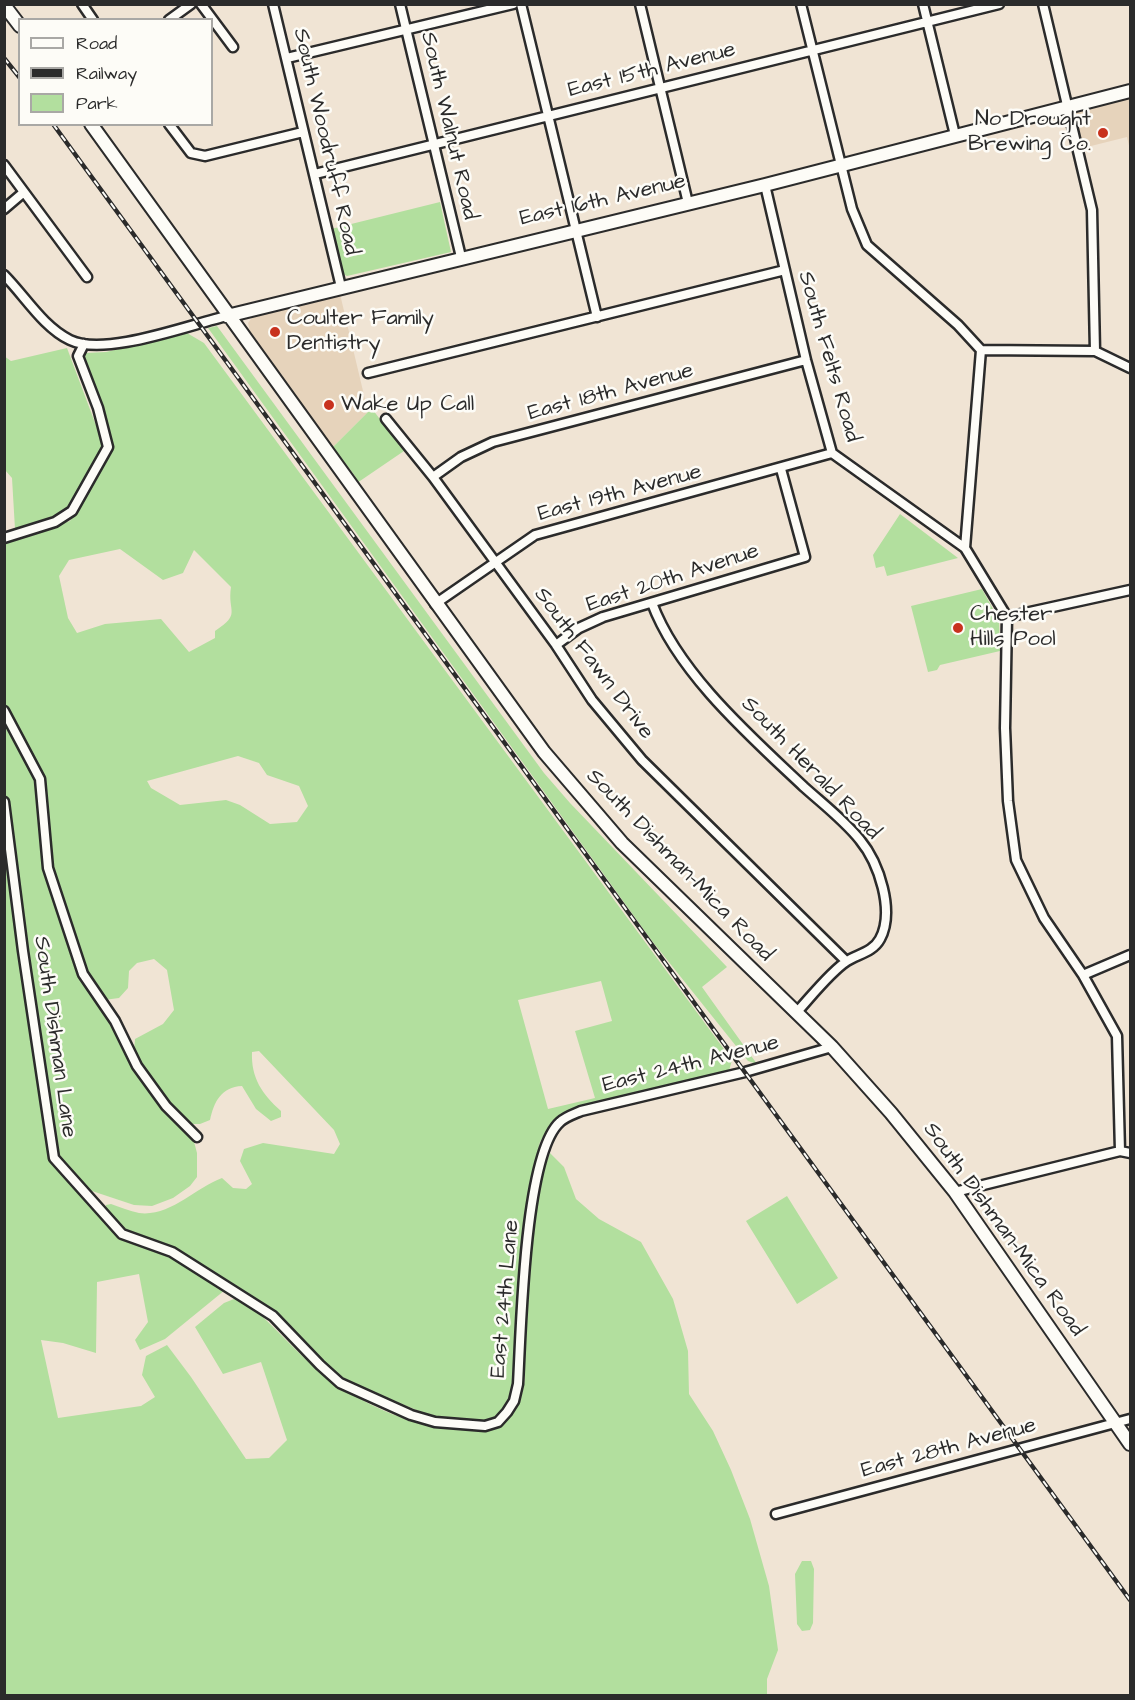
<!DOCTYPE html>
<html>
<head>
<meta charset="utf-8">
<style>
  body { margin:0 }
  #map { position:relative; width:1135px; height:1700px; overflow:hidden; background:#f0e4d4; font-family:"Architects Daughter",sans-serif }
  canvas { display:block }
  .frame { position:absolute; inset:0; border:6px solid #2b2b2b; pointer-events:none }
  .legend { position:absolute; left:18px; top:18px; width:195px; height:108px; box-sizing:border-box; background:#fdfcf7; border:2px solid #a9a8a5; margin:0; padding:8px 10px; list-style:none; font-size:18px; color:#2b2b2b }
  .legend li { display:flex; align-items:center; gap:12px; height:30px }
  .legend b { width:30px; border:2px solid #a9a8a5 }
</style>
</head>
<body>
<div id="map">
<canvas width="1135" height="1700"></canvas>
<div class="frame"></div>
<ul class="legend">
<li><b style="height:8px;background:#fdfcf7"></b>Road</li>
<li><b style="height:8px;background:#2b2b2b"></b>Railway</li>
<li><b style="height:16px;background:#b2df9e"></b>Park</li>
</ul>
</div>
<script>
const ctx = document.querySelector('canvas').getContext('2d');
ctx.lineJoin = 'round';
function paint(path, color) { ctx.fillStyle = color; ctx.fill(path, 'evenodd'); }
function stroke(path, color, width, dash) { ctx.strokeStyle = color; ctx.lineWidth = width; ctx.lineCap = dash ? 'butt' : 'round'; ctx.setLineDash(dash || []); ctx.stroke(path); }
function label(font, color, halo, rows, align = 'center') {
  ctx.font = font + ' "Architects Daughter",sans-serif'; ctx.lineWidth = 5; ctx.setLineDash([]); ctx.textBaseline = 'middle'; ctx.strokeStyle = halo; ctx.fillStyle = color; for (const [text, x, y, turn = 0] of rows) {
    ctx.save(); ctx.translate(x, y); ctx.rotate((+turn || 0) * Math.PI / 180); ctx.textAlign = isNaN(turn) ? turn : align; if (halo) ctx.strokeText(text, 0, 0); ctx.fillText(text, 0, 0); ctx.restore();
  }
}
const built = new Path2D(`
  M1130,98v52l-3,-13 -44,11 -8,-36z
  M340,294l28,118 -35,35 -83,-116 -2,-8 6,-8z`);
const green = new Path2D(`
  M440,202l11,50 -104,24 -4,-2 -12,-45z
  M217,326l327,447 26,30 157,164 -25,20 55,77 -9,-3 -96,-120 -444,-613z
  M187,333l17,10 528,717 -3,11 -150,36 -28,16 -11,19 -9,36 -11,76 -6,130 -8,21 -12,14 -12,2 -49,-4 -93,-39 -65,-66 -102,-64 -49,-17 -19,-20 1,-6 5,-1c9,3 19,7 28,9 31,4 56,-25 83,-35l11,10 13,1 6,-5 -12,-23 4,-12 19,-6 71,11 6,-10 -6,-14 -75,-79 -7,1c-1,26 10,42 29,59v6l-10,4 -15,-12 -14,-23c-21,1 -28,16 -32,34l-10,4h-11l-22,-23 -33,-50 1,-12 28,-15 11,-14 -7,-40 -13,-11 -17,4 -8,8 -1,17 -9,10 -15,2c-29,-45 -49,-102 -56,-155 -3,-22 3,-43 -4,-64 -9,-27 -31,-47 -38,-74l-2,-165 66,-21 42,-72 -29,-90 3,-6 20,-1zM120,549l43,31 20,-7 11,-23 37,37c-4,26 11,26 -16,44v7l-26,14 -28,-33 -56,5 -28,9 -9,-15 -9,-42 10,-16zM238,756l21,7 8,12 32,11 9,20 -11,16 -27,2 -30,-19 -14,-5 -46,5 -29,-17 -4,-7zM601,981l11,40 -37,10 20,67 -47,11 -30,-109z
  M67,348l36,96 -36,68 -52,17 -3,-51 -7,-8 -1,-114 7,5z
  M373,410l31,41 -47,32 -2,-7 -22,-29 35,-35z
  M900,514l58,44 -71,18 -3,-10 -8,2 -3,-13z
  M982,589l17,31 1,31 -60,14 -3,5 -9,2 -17,-66z
  M4,720l27,49 6,18 9,89 33,101 34,51 12,25 37,53 31,32 4,15v24l-7,9 -17,12 -21,8 -18,-1 -45,-15 -6,5 35,42 54,20 53,33 -60,49 -25,11 -5,-10 13,-18 -9,-48 -42,8 -1,71 -33,-10 -22,-3 17,78 83,-12 14,-9 -13,-22 4,-19 21,-11 24,32 55,82 23,-1 18,-18 -26,-78 -38,12 -28,-47 29,-24 15,-6c33,24 58,59 92,83 54,39 102,52 168,48 11,-11 19,-20 23,-34 6,-18 1,-41 3,-60 4,-52 6,-135 25,-181l14,14 12,32 23,20 42,23 32,57 15,52 1,43 24,37 18,39 19,49 19,67 9,64 -11,29v16h-762z
  M787,1196l51,82 -41,26 -51,-83z
  M802,1561h9l3,8 -1,54 -3,7 -8,1 -5,-7 -2,-50z`);
const street = new Path2D(`
  M82,4l11,16
  M201,4l32,43
  M273,4l68,283
  M400,4l61,253
  M521,4l76,313
  M640,4l48,199
  M801,4l51,205 15,36 91,80 23,25 -16,198 42,69 -2,111 3,73 8,59 28,58 39,57 34,61 3,115
  M923,4l32,131
  M1043,4l49,206 3,141
  M169,20l22,-16
  M287,58l226,-54
  M169,124l22,29 14,3 98,-24
  M4,165l83,112
  M315,174l684,-170
  M765,185l41,175 26,93 133,95
  M4,209l20,-17
  M4,275c21,21 39,52 66,65 35,17 118,-15 157,-24
  M981,350l114,1 35,17
  M368,373l417,-103
  M386,419l47,58 123,168 36,55 50,60 204,201
  M433,477l28,-20 32,-15 313,-82
  M4,538l51,-16 17,-11 36,-64 -10,-39 -20,-52 6,-12
  M652,603c26,70 98,133 152,184 19,17 41,34 56,53 19,23 35,71 20,99 -7,13 -22,15 -33,22 -17,11 -37,37 -51,52
  M435,604l100,-69 297,-82
  M1007,617l123,-27
  M556,645l23,-17 24,-11 202,-60 -24,-88
  M4,711l36,68 8,89 35,106 32,47 22,45 29,40 31,31
  M4,802l19,149 31,207 68,76 50,18 101,64 47,49 20,18 71,32 24,7 50,4 13,-4 9,-10 7,-11 4,-17c3,-51 6,-230 42,-262 5,-5 14,-8 21,-11l164,-39 87,-25
  M1083,975l47,-20
  M955,1192l165,-41 10,2
  M776,1514l354,-95`);
const secondary = new Path2D(`
  M4,5l16,21
  M91,124l453,628 78,91 210,204 59,66 64,79 175,252
  M227,316l538,-131 365,-94`);
const rail = new Path2D(`
  M4,58l16,20
  M53,124l1077,1476`);
const markers = [
  [1103,133,6,"#c8321e"],
  [275,332,6,"#c8321e"],
  [329,405,6,"#c8321e"],
  [958,628,6,"#c8321e"]
];
const streetNames = [
  ["East 15th Avenue",652,71,-14],
  ["South Walnut Road",448,126,77],
  ["South Woodruff Road",325,142,77],
  ["East 16th Avenue",603,201,-13],
  ["South Felts Road",828,357,74],
  ["East 18th Avenue",611,393,-15],
  ["East 19th Avenue",620,494,-15],
  ["East 20th Avenue",673,579,-18],
  ["South Fawn Drive",593,664,53],
  ["South Herald Road",810,769,46],
  ["South Dishman-Mica Road",679,866,46],
  ["South Dishman Lane",54,1037,82],
  ["East 24th Avenue",691,1065,-14],
  ["South Dishman-Mica Road",1003,1230,54],
  ["East 24th Lane",506,1299,-85],
  ["East 28th Avenue",949,1449,-15]
];
const poiNames = [
  ["No Drought",1091,120,"right"],
  ["Brewing Co.",1091,145,"right"],
  ["Coulter Family",287,319],
  ["Dentistry",287,344],
  ["Wake Up Call",341,405],
  ["Chester",970,615],
  ["Hills Pool",970,640]
];
paint(built, '#e6d3bb');
paint(green, '#b2df9e');
stroke(street, '#2b2b2b', 13);
stroke(secondary, '#2b2b2b', 16);
stroke(street, '#fdfcf7', 8);
stroke(secondary, '#fdfcf7', 12);
stroke(rail, '#2b2b2b', 4.5);
stroke(rail, '#fdfcf7', 2, [7]);
for (const [x, y, r, color] of markers) { const dot = new Path2D(); dot.arc(x, y, r, 0, 2 * Math.PI); ctx.fillStyle = color; ctx.fill(dot); stroke(dot, '#fdfcf7', 2); }
label('22px', '#2b2b2b', '#fdfcf7', streetNames);
label('22px', '#2b2b2b', '#fdfcf7', poiNames, 'left');
</script>
</body>
</html>
